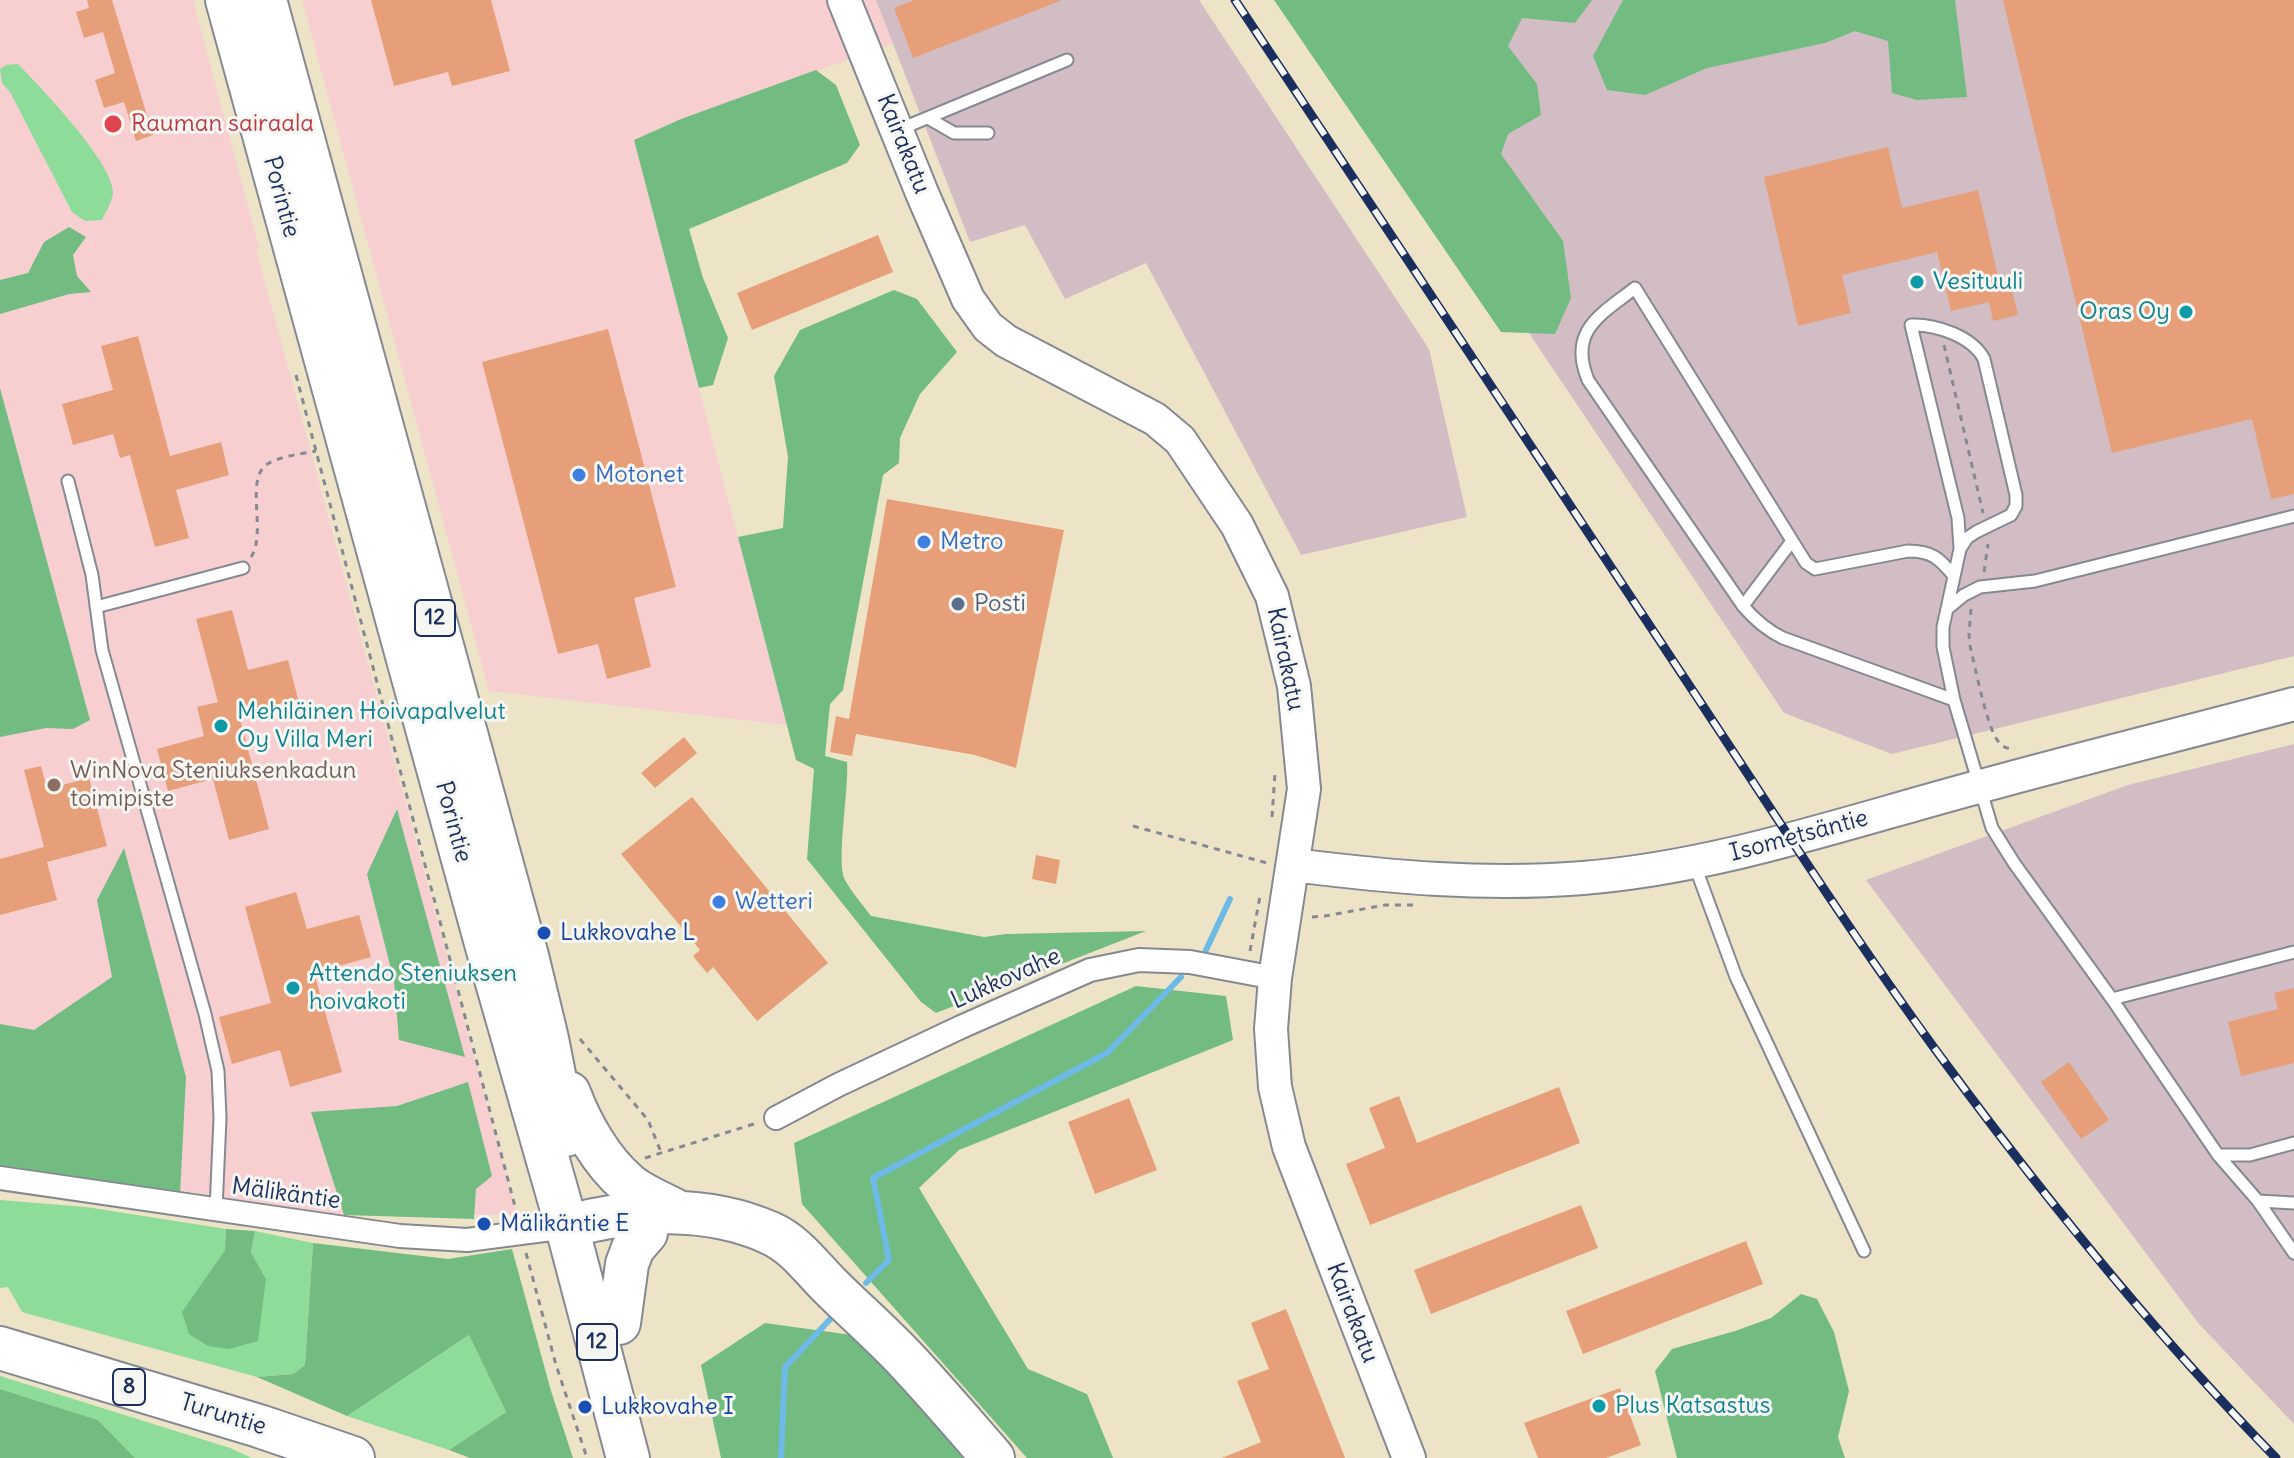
<!DOCTYPE html>
<html>
<head>
<meta charset="utf-8">
<style>
  body { margin:0 }
  canvas { display:block; background:#ede3c7 }
</style>
</head>
<body>
<canvas width="2294" height="1458"></canvas>
<script>
const ctx = document.querySelector('canvas').getContext('2d');
ctx.lineJoin = 'round';
function paint(path, color) { ctx.fillStyle = color; ctx.fill(path, 'evenodd'); }
function stroke(path, color, width, dash) { ctx.strokeStyle = color; ctx.lineWidth = width; ctx.lineCap = dash ? 'butt' : 'round'; ctx.setLineDash(dash || []); ctx.stroke(path); }
function label(font, color, halo, rows, align = 'center') {
  ctx.font = font + ' Delius,sans-serif'; ctx.lineWidth = 6; ctx.setLineDash([]); ctx.textBaseline = 'middle'; ctx.strokeStyle = halo; ctx.fillStyle = color; for (const [text, x, y, turn = 0] of rows) {
    ctx.save(); ctx.translate(x, y); ctx.rotate((+turn || 0) * Math.PI / 180); ctx.textAlign = isNaN(turn) ? turn : align; if (halo) ctx.strokeText(text, 0, 0); ctx.fillText(text, 0, 0); ctx.restore();
  }
}
const built = new Path2D(`
  M0,0h193l66,247 -3,2 261,966h-173l-344,-42z
  M302,0h574l17,44 -212,75 -47,21 153,585 -298,-34z`);
const industrial = new Path2D(`
  M876,0h323l230,349 38,168 -166,38 -155,-292 -81,36 -40,-74 -55,17z
  M1321,0h973v656l-402,98 -108,-41 -357,-532z
  M2294,744v680l-95,-100 -333,-444 262,-95z`);
const green = new Path2D(`
  M18,64c23,24 94,97 95,128 0,9 -7,19 -11,28l-17,1 -13,-9 -62,-120 -8,-9 -2,-14 6,-4z
  M0,1200l86,7 140,22 -1,21 -43,63 84,-34 -15,-27 4,-21 58,12 -8,122 -12,9 -36,3 -235,-65 -14,-25 -8,1z
  M469,1335l37,77 -57,38 -102,-34z
  M0,1376l230,72 22,10h-117l-37,-38 -98,-31z`);
const forest = new Path2D(`
  M1274,0h318l-17,23 -53,-5 -14,28 29,38 4,31 -33,19 -7,20 62,87 8,57 -16,36 -54,-2z
  M1623,0h332l12,97 -50,3 -25,-7 -4,-52 -33,-10 -30,12 -118,25 -62,27 -38,-5 -14,-34z
  M816,70l20,15 24,60 -13,18 -158,66 14,49 25,60 -15,47 -14,3 -65,-248 47,-21z
  M69,227l17,10 -13,18 4,21 14,16 -22,2 -69,20v-34l28,-7 16,-31z
  M894,290l23,9 40,53 -37,42 -20,44 -1,25 -16,12 -40,215 -13,14 -5,52 22,6c2,28 -11,99 -2,118 7,13 18,25 26,36l113,21 22,-3 140,-3 -210,82 -15,-11 -114,-143 7,-90 -18,-9 -58,-223 45,-9 5,-71 -14,-81 26,-46z
  M0,388l90,332 -17,9 -27,-1 -46,9z
  M397,809l68,248 -66,-17 -5,-59 -27,-107z
  M124,848l62,229 -6,118 -180,-28v-143l34,6 78,-53 -15,-77z
  M1136,986l90,10 7,44 -274,110 -40,38 109,181 59,25 26,64h-86l-225,-254 -8,-61z
  M468,1082l24,94 -16,13 -2,30 -130,-4 -33,-103 86,-6z
  M226,1229l29,2 -4,21 15,27 -8,62 -29,8 -21,-3 -19,-12 -7,-22 43,-62z
  M313,1243l135,16 64,-10 39,142 22,67h-103l-21,-8 57,-38 -37,-77 -122,81 -90,-39 36,-3 12,-9z
  M1801,1294l16,5 17,33 15,59 -11,46 7,21h-168l-22,-87 17,-22 63,-18 36,-13z
  M765,1323l94,13 112,122h-250l-20,-93z
  M0,1389l98,31 37,38h-135z`);
const stream = new Path2D(`
  M1206,950l24,-51
  M866,1283l23,-23 -16,-82 234,-125 74,-76
  M781,1458l4,-91 52,-55`);
const building = new Path2D(`
  M87,0h25l41,135 -17,6 -12,-39 -20,6 -9,-28 20,-7 -12,-41 -19,6 -8,-26 13,-4z
  M371,0h120l19,71 -58,15 -4,-14 -54,14z
  M915,0h145v1l-147,57 -19,-50z
  M2003,0h291v494l-23,5 -19,-80 -140,34z
  M1888,147l14,61 76,-18 23,99 10,-3 7,29 -25,6 -4,-19 -38,9 -14,-59 -95,23 9,38 -53,13 -34,-149z
  M878,235l15,37 -141,58 -15,-37z
  M608,329l68,258 -42,11 17,69 -44,12 -9,-35 -40,10 -76,-292z
  M138,336l32,120 51,-14 8,33 -53,15 13,48 -34,9 -25,-92 -10,3 -7,-24 -40,11 -11,-41 51,-14 -12,-44z
  M887,499l177,31 -48,238 -41,-13 -119,-21 -4,22 -22,-4 6,-36 13,3z
  M232,610l16,60 40,-10 10,39 -59,16 30,114 -40,11 -16,-61 -45,12 -11,-42 47,-13 -7,-29 21,-5 -22,-83z
  M684,737l13,16 -42,35 -14,-15z
  M41,766l6,23 42,-11 18,68 -60,16 10,38 -57,15v-56l44,-12 -20,-77z
  M692,797l136,166 -71,58 -44,-54 -6,6 -14,-17 7,-6 -79,-96z
  M1036,855l24,5 -4,24 -24,-5z
  M296,892l11,37 52,-14 12,42 -57,16 28,99 -52,15 -10,-37 -48,14 -13,-47 52,-14 -26,-96z
  M2294,988v75l-53,13 -13,-54 50,-13 -4,-16z
  M2069,1062l40,58 -28,19 -40,-57z
  M1559,1087l21,56 -210,82 -24,-61 39,-16 -16,-40 30,-12 18,47z
  M1129,1098l28,72 -62,24 -27,-72z
  M1581,1205l17,43 -167,66 -17,-44z
  M1746,1241l17,43 -180,70 -17,-43z
  M1286,1309l59,149h-123l39,-16 -24,-61 32,-12 -18,-46z
  M1620,1388l21,57 -35,13h-68l-14,-35z`);
const path = new Path2D(`
  M1944,345l39,168
  M296,375l221,839
  M251,557c16,-24 -6,-76 15,-92 13,-9 35,-11 50,-14
  M1984,572l4,-28
  M1971,609l-2,25 1,12c5,20 17,82 28,95 4,6 10,8 17,8
  M1272,817l3,-44
  M1133,826l134,37
  M1312,917l13,-1 60,-11h30
  M1250,951l10,-55
  M580,1039l68,81 13,32
  M645,1158l112,-35
  M526,1253l30,112 31,93`);
const lane = new Path2D(`
  M928,118l26,15h34
  M898,130l169,-70
  M68,481l24,94 10,75 103,364 13,57 2,47 -4,92
  M1960,549l7,-11 9,-6 35,-17 5,-9v-11l-32,-136c-12,-23 -49,-35 -73,-34l47,193 2,31 -17,78v20l11,53 38,128 22,35 98,136 106,156 40,46 36,52
  M1954,576c-15,-18 -22,-25 -46,-25l-93,18 -9,-6 -171,-275c-35,27 -67,43 -47,92l155,226c12,14 23,24 40,32l171,62
  M1743,606l49,-65
  M96,607l147,-39
  M1947,609l17,-14 16,-8 55,-6 259,-65
  M1695,866l41,111 128,274
  M2112,999l182,-47
  M2218,1155h32l44,-12
  M2258,1201l36,2`);
const street = new Path2D(`
  M776,1118l62,-33 123,-58 129,-57 49,-10 51,2 85,16
  M0,1178l400,58 67,4 100,-13`);
const secondary = new Path2D(`
  M844,0l78,193 46,106 20,28 18,14 149,78 25,21 57,85 35,71 22,90 10,103 -29,189 -4,51 4,58 14,60 120,311
  M1293,865c97,12 192,21 290,13 136,-11 264,-56 395,-91 105,-29 211,-55 316,-83`);
const highway = new Path2D(`
  M227,0l265,965 75,262 61,231
  M265,0l262,956 20,83 19,96
  M569,1093c12,32 32,68 59,91 14,12 34,19 50,28
  M567,1227c64,-19 141,-22 203,6 25,11 41,34 59,52 26,26 54,50 79,77 29,31 57,64 85,96
  M619,1323l8,-59 6,-16 13,-15
  M0,1348l259,78 94,32`);
const rail = new Path2D(`
  M1235,0c153,230 306,461 458,691 83,125 164,252 253,373 102,138 210,271 330,394`);
const markers = [
  [113,124,10,"#e0444e"],
  [1917,282,8,"#0f9aa8"],
  [2186,312,8,"#0f9aa8"],
  [579,475,8,"#3f7fe0"],
  [924,542,8,"#3f7fe0"],
  [958,604,8,"#5c6f8a"],
  [221,726,8,"#0f9aa8"],
  [54,785,8,"#8d6e63"],
  [719,902,8,"#3f7fe0"],
  [544,933,8,"#1a4fb4"],
  [293,988,8,"#0f9aa8"],
  [484,1224,8,"#1a4fb4"],
  [1599,1406,8,"#0f9aa8"],
  [585,1407,8,"#1a4fb4"]
];
const shields = [
  [435,618,40],
  [597,1342,40],
  [129,1387,32]
];
const shieldNames = [
  ["12",435,618],
  ["12",597,1342],
  ["8",129,1387]
];
const healthNames = [
  ["Rauman sairaala",131,124]
];
const streetNames = [
  ["Kairakatu",903,144,68],
  ["Porintie",281,197,75],
  ["Kairakatu",1285,659,78],
  ["Porintie",453,822,75],
  ["Isometsäntie",1799,836,-15],
  ["Lukkovahe",1006,979,-24],
  ["Mälikäntie",286,1194,8],
  ["Kairakatu",1352,1313,69],
  ["Turuntie",223,1415,17]
];
const cultureNames = [
  ["Vesituuli",1933,282],
  ["Oras Oy",2170,312,"right"],
  ["Mehiläinen Hoivapalvelut",237,712],
  ["Oy Villa Meri",237,740],
  ["Attendo Steniuksen",309,974],
  ["hoivakoti",309,1002],
  ["Plus Katsastus",1615,1406]
];
const shopNames = [
  ["Motonet",595,475],
  ["Metro",940,542],
  ["Wetteri",735,902]
];
const serviceNames = [
  ["Posti",974,604]
];
const educationNames = [
  ["WinNova Steniuksenkadun",70,771],
  ["toimipiste",70,799]
];
const transitNames = [
  ["Lukkovahe L",560,933],
  ["Mälikäntie E",500,1224],
  ["Lukkovahe I",601,1407]
];
paint(built, '#f7cfd0');
paint(industrial, '#d2bdc5');
paint(green, '#8edc9a');
paint(forest, '#72bc82');
stroke(stream, '#6ebae7', 6);
paint(building, '#e69f78');
stroke(lane, '#848992', 15);
stroke(street, '#848992', 26);
stroke(secondary, '#848992', 36);
stroke(highway, '#848992', 46);
stroke(path, '#848992', 3, [6, 6]);
stroke(lane, '#fff', 11);
stroke(street, '#fff', 22);
stroke(secondary, '#fff', 32);
stroke(highway, '#fff', 42);
stroke(rail, '#1b2f5e', 9);
stroke(rail, '#f6f6f2', 6, [18]);
for (const [x, y, r, color] of markers) { const dot = new Path2D(); dot.arc(x, y, r, 0, 2 * Math.PI); ctx.fillStyle = color; ctx.fill(dot); stroke(dot, '#f6f6f2', 3); }
for (const [x, y, w] of shields) { const box = new Path2D(); box.roundRect(x - w / 2, y - 18, w, 36, 6); ctx.fillStyle = '#f6f6f2'; ctx.fill(box); stroke(box, '#1b2f5e', 2); }
label('bold 22px', '#1b2f5e', null, shieldNames);
label('24px', '#be3a42', '#f6f6f2', healthNames, 'left');
label('24px', '#1b2f5e', '#f6f6f2', streetNames);
label('24px', '#0d838f', '#f6f6f2', cultureNames, 'left');
label('24px', '#366cbe', '#f6f6f2', shopNames, 'left');
label('24px', '#4e5e75', '#f6f6f2', serviceNames, 'left');
label('24px', '#785e54', '#f6f6f2', educationNames, 'left');
label('24px', '#164399', '#f6f6f2', transitNames, 'left');
</script>
</body>
</html>
